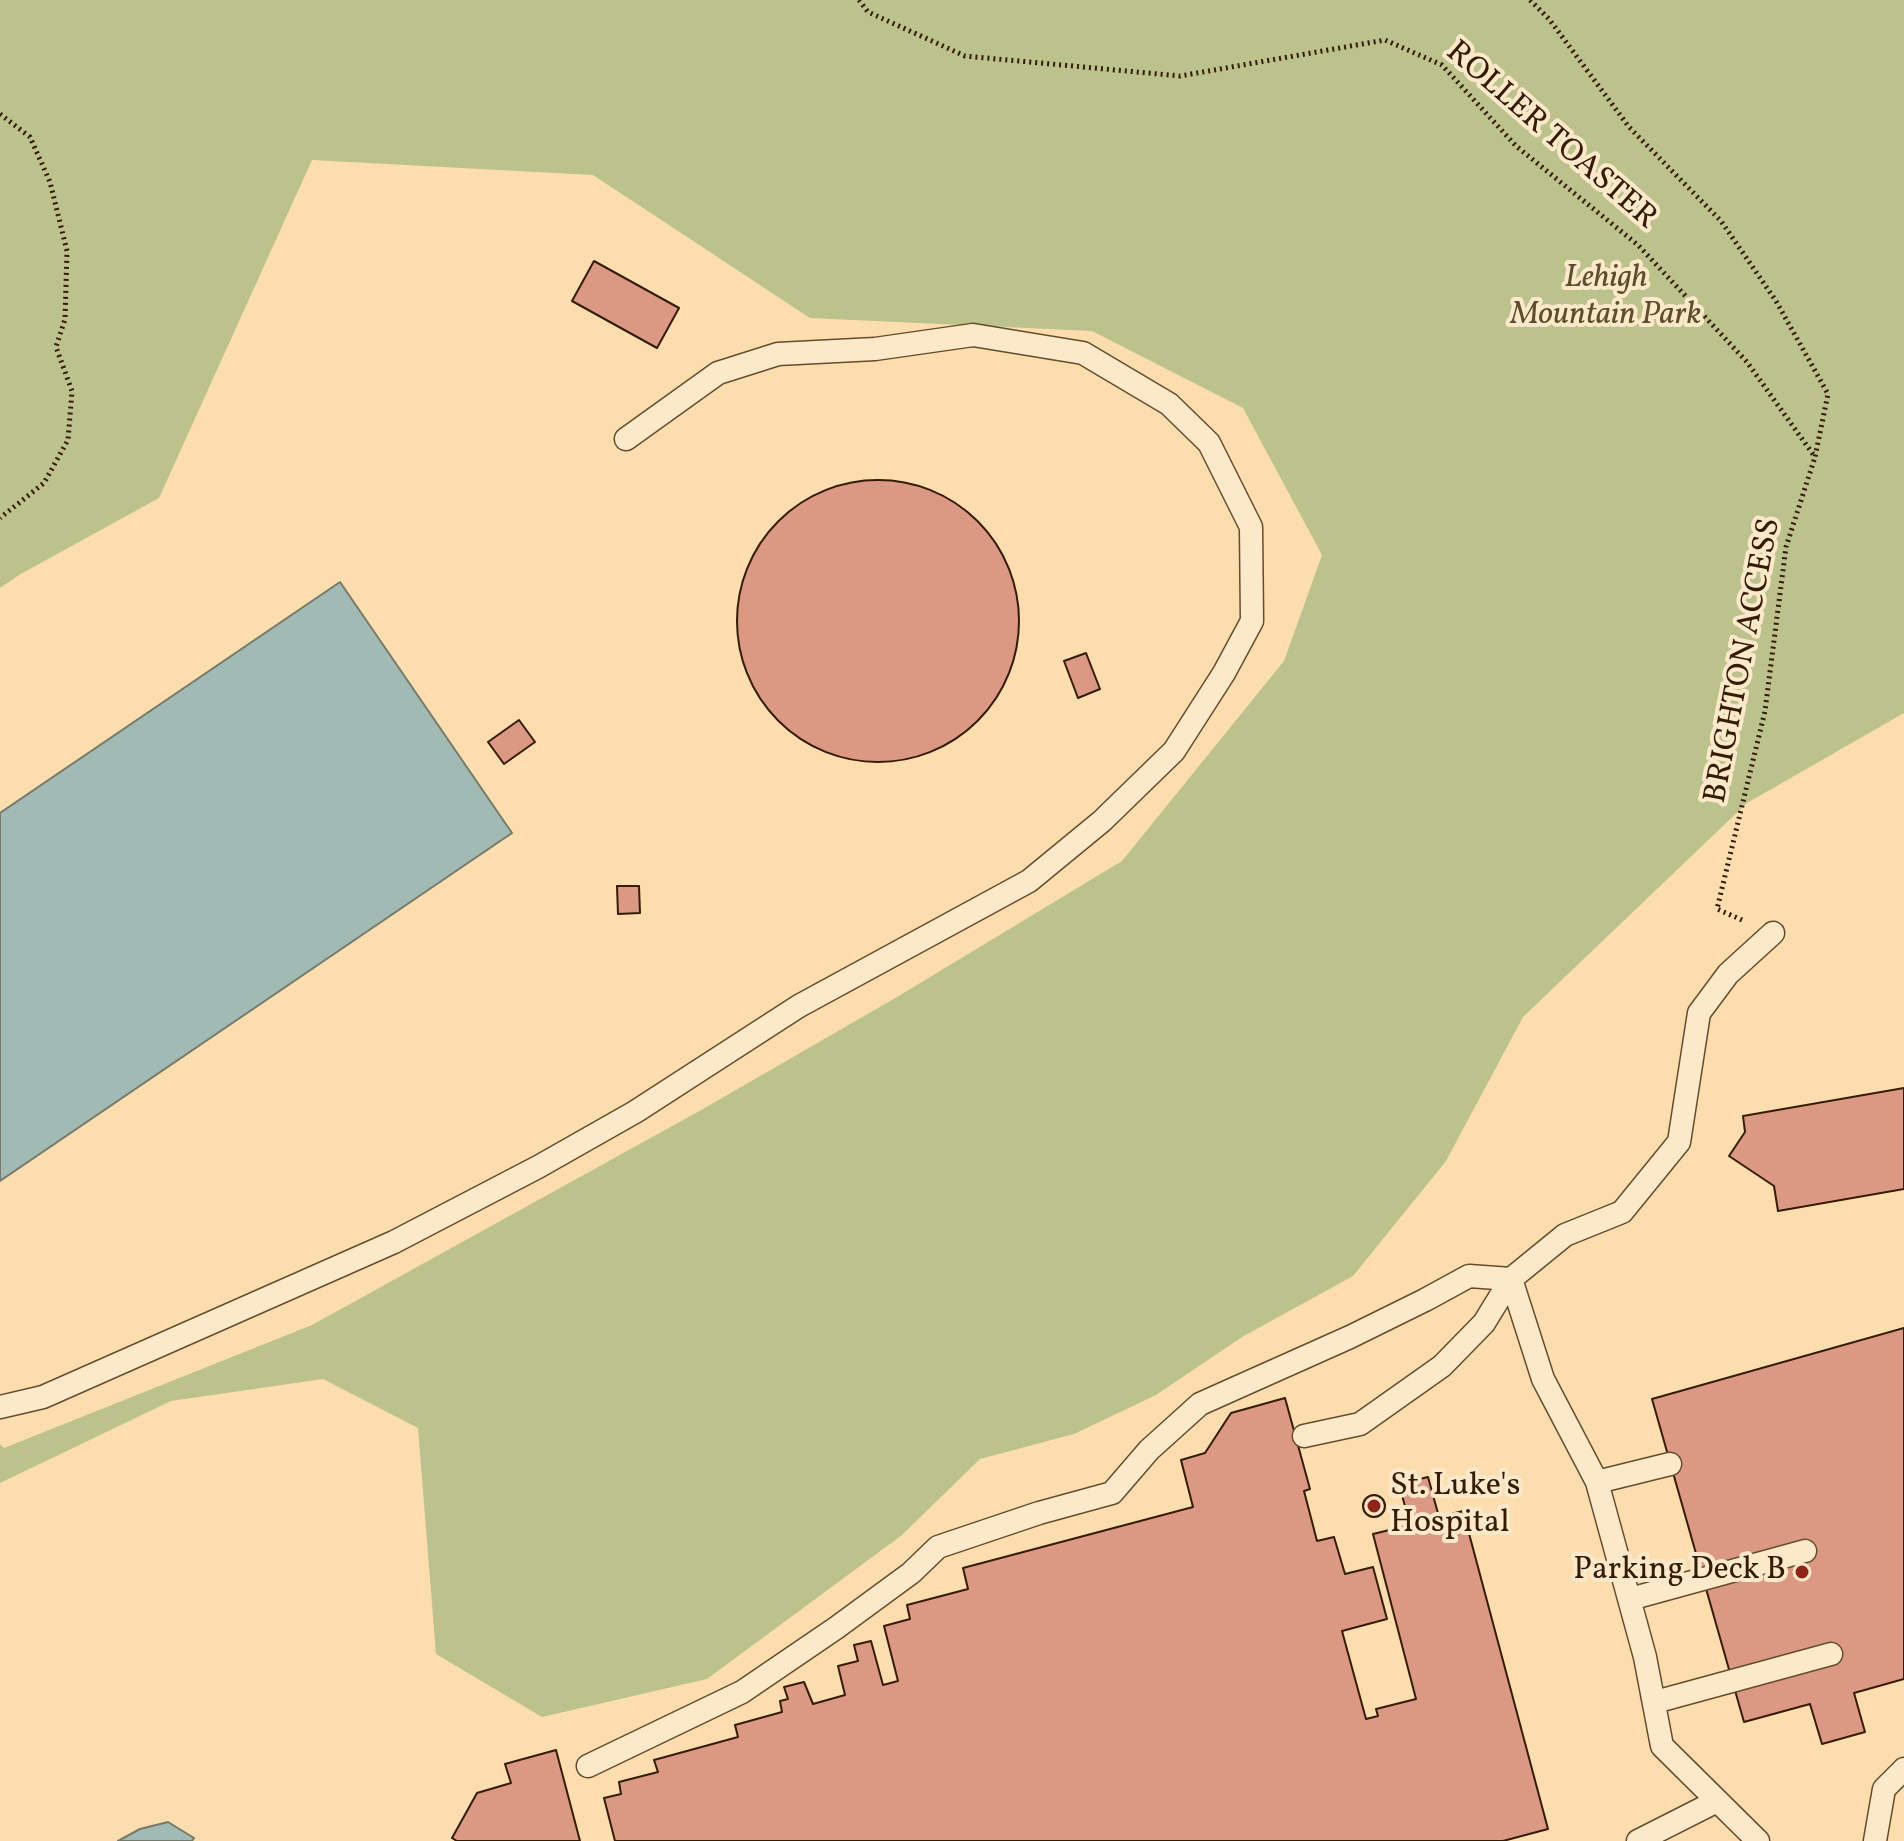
<!DOCTYPE html>
<html>
<head>
<meta charset="utf-8">
<style>
  body { margin:0 }
  canvas { display:block; background:#fbddae }
</style>
</head>
<body>
<canvas width="1904" height="1841"></canvas>
<script>
const ctx = document.querySelector('canvas').getContext('2d');
ctx.lineJoin = 'round';
function paint(path, color) { ctx.fillStyle = color; ctx.fill(path, 'evenodd'); }
function stroke(path, color, width, dash) { ctx.strokeStyle = color; ctx.lineWidth = width; ctx.lineCap = dash ? 'butt' : 'round'; ctx.setLineDash(dash || []); ctx.stroke(path); }
function label(font, color, halo, rows, align = 'center') {
  ctx.font = font + ' Vollkorn,serif'; ctx.lineWidth = 8; ctx.setLineDash([]); ctx.textBaseline = 'middle'; ctx.strokeStyle = halo; ctx.fillStyle = color; for (const [text, x, y, turn = 0] of rows) {
    ctx.save(); ctx.translate(x, y); ctx.rotate((+turn || 0) * Math.PI / 180); ctx.textAlign = isNaN(turn) ? turn : align; if (halo) ctx.strokeText(text, 0, 0); ctx.fillText(text, 0, 0); ctx.restore();
  }
}
const green = new Path2D(`
  M0,0h1904v713l-157,90 -224,214 -77,144 -93,115 -111,61 -86,58 -82,39 -94,25 -78,76 -195,144 -165,38 -106,-63 -18,-226 -95,-49 -152,22 -171,82v-39l4,4 308,-123 391,-216 194,-112 225,-136 162,-200 38,-106 -79,-147 -151,-77 -282,-13 -217,-143 -281,-15 -153,338 -140,77 -19,13z`);
const water = new Path2D(`
  M340,582l172,251 -512,348v-368z
  M168,1822l26,16 -2,3h-74l22,-12z`);
const building = new Path2D(`
  M594,261l85,47 -22,40 -85,-47z
  M737 621a141 141 0 1 1 282 0a141 141 0 1 1-282 0Z
  M1086,653l14,36 -22,9 -14,-37z
  M519,720l16,22 -31,22 -16,-22z
  M617,886h22l1,27 -22,1z
  M1904,1088v101l-126,22 -4,-25 -45,-30 16,-24 -2,-16z
  M1904,1328v351l-50,14 11,39 -43,12 -12,-40 -66,18 -92,-323z
  M1285,1398l25,91 -6,2 13,50 17,-4 11,37 28,-7 14,52 -45,12 24,88 12,-3 -2,-7 40,-10 -43,-165 37,-9 -11,-41 29,-7 11,40 24,-6 85,318 -45,12h-888l-11,-43 17,-4 -2,-12 39,-10 -4,-12 84,-23 -3,-12 47,-13 -2,-11 8,-2 -4,-12 20,-5 9,22 32,-9 -7,-29 20,-5 -4,-16 17,-4 12,44 15,-4 -14,-55 26,-7 -3,-14 61,-16 -5,-21 230,-61 -12,-47 24,-7 26,-40z
  M1363 1506a11 11 0 1 1 22 0a11 11 0 1 1-22 0Z
  M556,1750l24,91h-123l-5,-3 25,-45 34,-10 -6,-19z`);
const path = new Path2D(`
  M859,0l9,12 97,44 215,20 205,-36 57,25 74,81 122,99 109,117 68,95 13,-63 -52,-93 -55,-80 -92,-94 -80,-108 -19,-19
  M0,114l30,23 20,45 17,69 -2,68 -9,28 16,44 -4,49 -24,43 -44,35
  M1742,920l-25,-11 48,-198 21,-164 29,-90`);
const service = new Path2D(`
  M1511,1279l32,100 54,103 48,175 17,89 96,95
  M0,1407l43,-10 351,-155 144,-75 97,-55 164,-106 230,-125 73,-60 72,-70 50,-78 28,-52 -1,-94 -42,-84 -40,-39 -86,-51 -110,-18 -98,14 -97,5 -60,19 -92,66
  M1304,1436l56,-12 82,-58 42,-43 27,-44 54,-44 57,-23 57,-70 20,-129 29,-39 45,-41
  M1597,1482l73,-18
  M1630,1599l175,-48
  M1655,1702l176,-48
  M588,1766l154,-74 94,-64 75,-55 27,-26 101,-34 73,-20 37,-43 51,-46 150,-67 75,-37 44,-24 42,3
  M1638,1841l79,-40
  M1875,1841l9,-52 20,-20`);
const markers = [
  [1374,1506,8,"#8f2418"],
  [1802,1572,8,"#8f2418"]
];
const streetNames = [
  ["ROLLER TOASTER",1550,137,41],
  ["BRIGHTON ACCESS",1745,661,-79]
];
const parkNames = [
  ["Lehigh",1606,280],
  ["Mountain Park",1606,317]
];
const poiNames = [
  ["St. Luke's",1390,1488],
  ["Hospital",1390,1525],
  ["Parking Deck B",1786,1572,"right"]
];
paint(green, '#bcc28c');
paint(water, '#a1bab3');
stroke(water, '#767a6b', 2);
paint(building, '#db9984');
stroke(building, '#351b00', 2);
stroke(service, '#664c2c', 25);
stroke(path, '#351b00', 5, [2, 4]);
stroke(service, '#fce9ca', 22);
for (const [x, y, r, color] of markers) { const dot = new Path2D(); dot.arc(x, y, r, 0, 2 * Math.PI); ctx.fillStyle = color; ctx.fill(dot); stroke(dot, '#fce9ca', 3); }
label('32px', '#351b00', '#fce9ca', streetNames);
label('italic 32px', '#5e4d2a', '#fce9ca', parkNames);
label('32px', '#351b00', '#fce9ca', poiNames, 'left');
</script>
</body>
</html>
